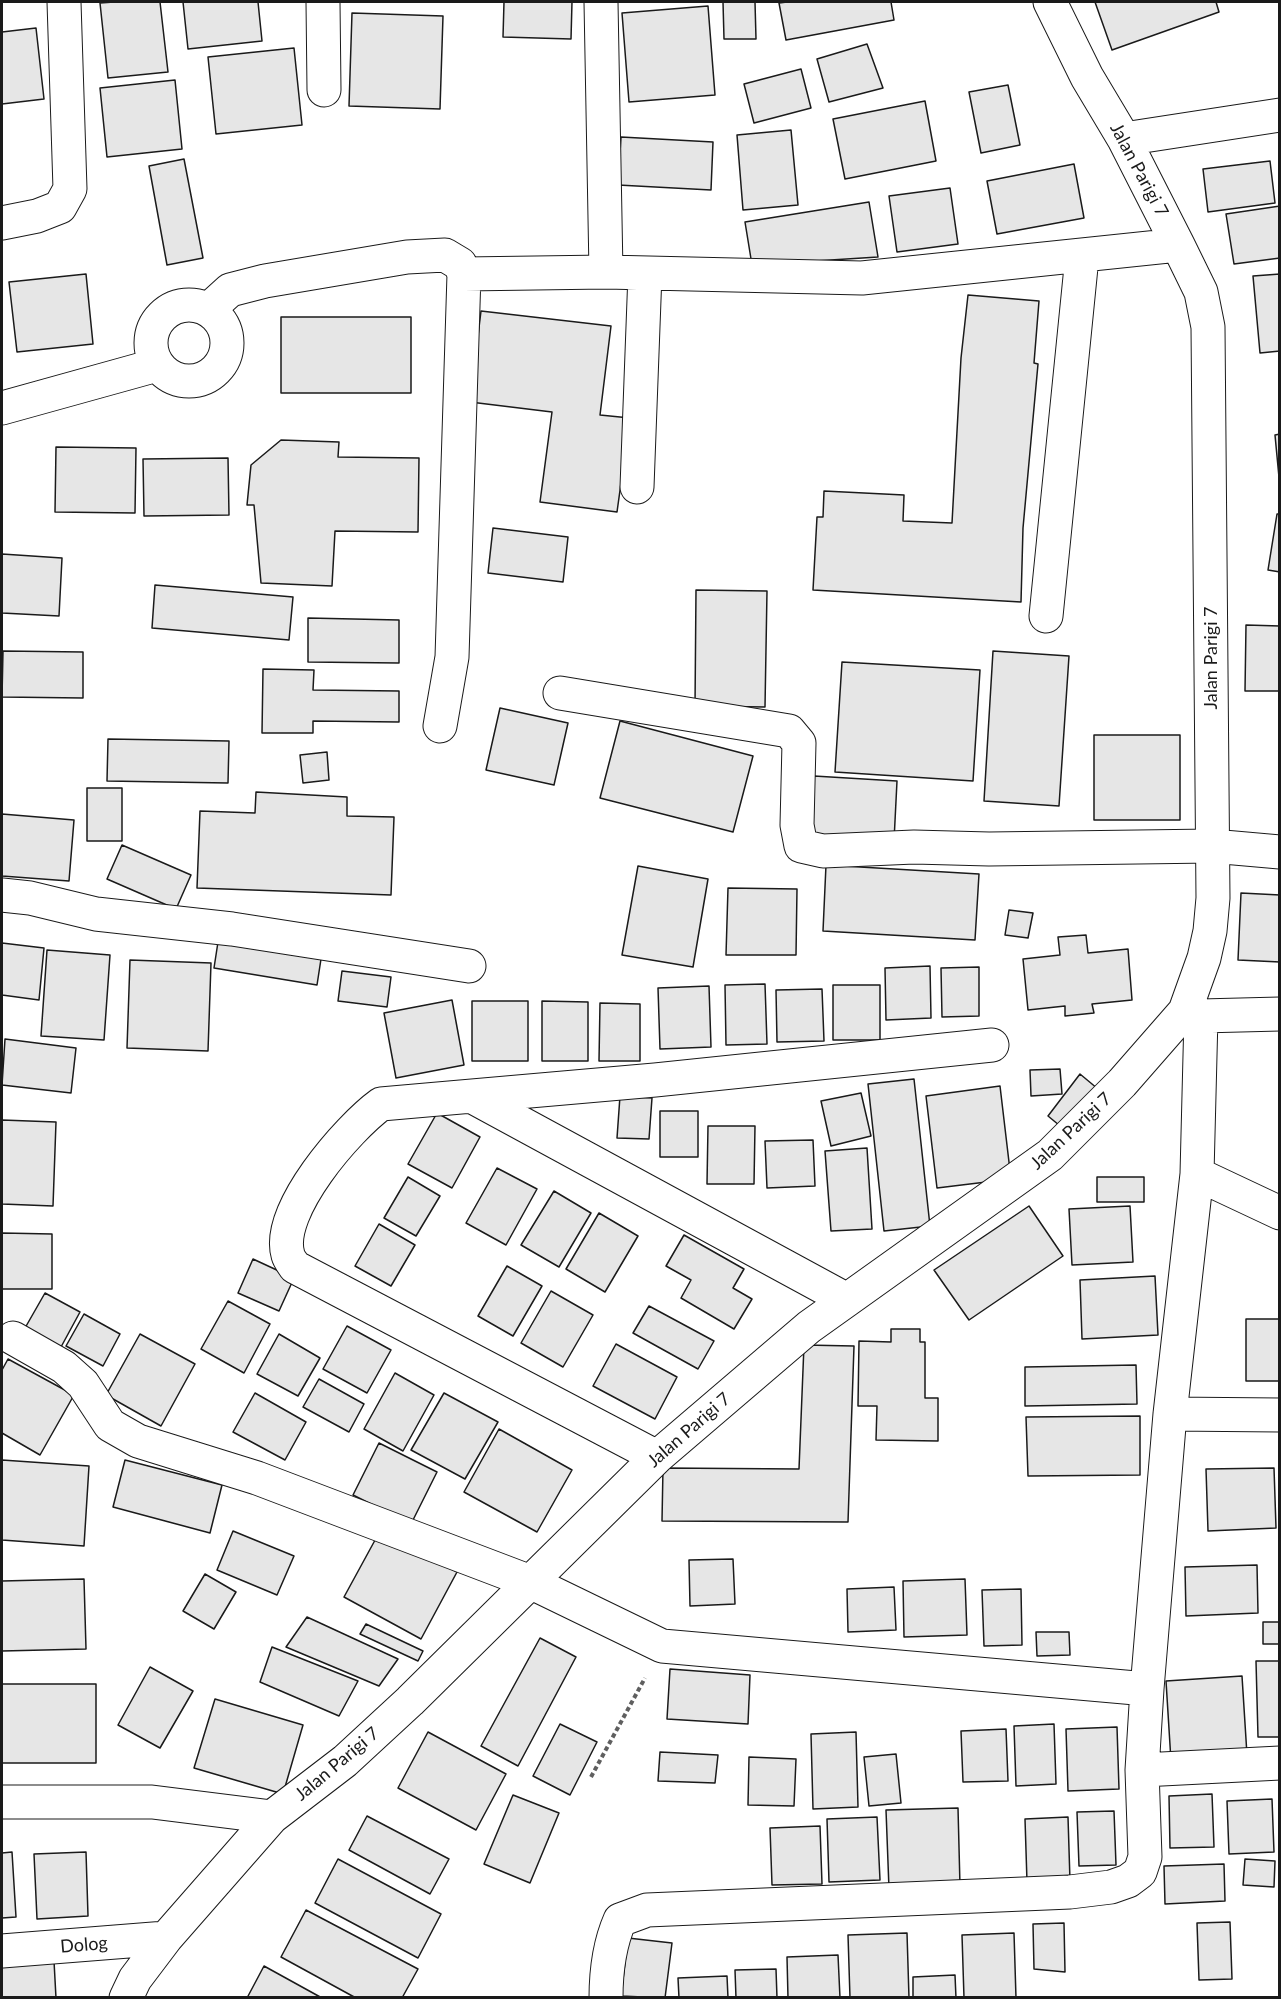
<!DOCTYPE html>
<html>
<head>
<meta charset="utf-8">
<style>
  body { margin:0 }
  #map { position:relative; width:1281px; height:1999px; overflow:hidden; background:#fff; font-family:Lato,sans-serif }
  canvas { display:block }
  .frame { position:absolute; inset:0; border:3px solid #1a1a1a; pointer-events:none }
</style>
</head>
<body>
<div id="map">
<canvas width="1281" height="1999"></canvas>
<div class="frame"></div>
</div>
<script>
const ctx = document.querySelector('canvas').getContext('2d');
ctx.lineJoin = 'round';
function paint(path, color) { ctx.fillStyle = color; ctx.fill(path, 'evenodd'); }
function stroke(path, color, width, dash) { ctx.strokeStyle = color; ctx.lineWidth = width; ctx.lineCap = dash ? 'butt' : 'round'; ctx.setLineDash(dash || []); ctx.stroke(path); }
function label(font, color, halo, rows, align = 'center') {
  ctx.font = font + ' Lato,sans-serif'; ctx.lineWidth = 4.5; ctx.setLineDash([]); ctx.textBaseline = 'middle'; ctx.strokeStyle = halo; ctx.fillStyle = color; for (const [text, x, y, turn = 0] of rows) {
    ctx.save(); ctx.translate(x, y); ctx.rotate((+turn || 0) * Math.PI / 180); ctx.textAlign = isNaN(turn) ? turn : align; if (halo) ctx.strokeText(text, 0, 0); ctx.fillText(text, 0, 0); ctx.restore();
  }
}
const building = new Path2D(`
  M114,2h46l8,70 -60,6 -8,-75z
  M183,2h75l4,39 -74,8z
  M504,2h68l-1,37 -68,-2z
  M723,2h32l1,37h-32z
  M787,2h104l3,18 -108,20 -7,-37z
  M1095,2h121l3,10 -107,38z
  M708,6l7,89 -86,7 -7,-89z
  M352,13l91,3 -3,93 -91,-3z
  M36,28l8,71 -42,5v-72z
  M867,44l16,44 -54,14 -12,-43z
  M294,48l8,77 -86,9 -8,-77z
  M801,69l10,39 -57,15 -10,-39z
  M175,80l7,69 -75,8 -7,-69z
  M1008,85l12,60 -39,8 -12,-61z
  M925,101l11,60 -91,18 -12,-60z
  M791,130l7,75 -55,5 -6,-75z
  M621,137l92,5 -2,48 -93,-5z
  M184,159l19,99 -36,7 -18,-99z
  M1270,161l5,42 -67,9 -5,-43z
  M1074,164l10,54 -87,16 -10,-53z
  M950,188l8,56 -61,8 -8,-56z
  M869,202l9,55 -126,8 -7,-43z
  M1280,206v52l-46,6 -8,-50z
  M86,274l7,70 -76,8 -8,-70z
  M1280,274v77l-20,2 -7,-77z
  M968,295l71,6 -5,62 4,1 -15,164 -2,74 -208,-12 4,-73h6l1,-26 80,4 -1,26 49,2 9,-165z
  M481,311l130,15 -11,89 30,3 -13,94 -77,-10 12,-90 -82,-10z
  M281,317h130v76h-130z
  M1280,434v54l-5,-53z
  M281,440l58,2 -1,15 81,1 -1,74 -83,-1 -3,55 -71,-3 -7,-78h-7l4,-40z
  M56,447l80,1 -1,65 -80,-1z
  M228,458l1,57 -85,1 -1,-57z
  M1277,514h3v58l-12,-2z
  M493,528l75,9 -5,45 -75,-9z
  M2,554l60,4 -3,58 -57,-3z
  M155,585l138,12 -4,43 -137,-12z
  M696,590l71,1 -2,116 -70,-1z
  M308,618l91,2v43l-91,-1z
  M1246,625l34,1v65h-35z
  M3,651l80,1v46l-81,-1z
  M993,651l76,5 -10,150 -75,-5z
  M842,662l138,8 -7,111 -138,-9z
  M263,669l51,1 -1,20 86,1v31l-86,-1v12h-51z
  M500,708l68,15 -14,62 -68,-15z
  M620,721l133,35 -20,76 -133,-34z
  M1094,735h86v85h-86z
  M108,739l121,2 -1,42 -121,-2z
  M327,752l2,28 -26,3 -3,-28z
  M814,776l83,5 -3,60 -84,-5z
  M87,788h35v53h-35z
  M256,792l91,5v19l47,1 -3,78 -194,-7 3,-77 55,2z
  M2,814l72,6 -5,61 -67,-5z
  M122,845l69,30 -15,34 -69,-30z
  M826,865l153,9 -4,66 -152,-9z
  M638,866l70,13 -15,88 -71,-12z
  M728,888l69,1 -1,66h-70z
  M1241,893l39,2v67l-42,-2z
  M1009,910l24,3 -5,25 -23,-3z
  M220,929l103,17 -6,39 -103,-17z
  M1086,935l2,18 40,-4 4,51 -40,4 2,9 -29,3v-10l-37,4 -5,-51 37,-4 -2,-18z
  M2,943l42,5 -5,52 -37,-5z
  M47,950l63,5 -6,85 -63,-4z
  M130,960l81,3 -3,88 -81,-3z
  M930,966l1,52 -45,2 -1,-52z
  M979,967v49l-37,1 -1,-49z
  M342,971l49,6 -4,30 -49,-6z
  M765,984l2,60 -41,1 -1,-60z
  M833,985h47v55h-47z
  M709,986l2,61 -51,2 -2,-61z
  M822,989l2,52 -47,1 -1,-52z
  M452,1000l12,65 -68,13 -12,-65z
  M472,1001h56v60h-56z
  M542,1001l46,1v59h-46z
  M600,1003l40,1v57h-41z
  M5,1039l71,9 -5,45 -69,-8z
  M1060,1069l2,25 -31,2 -1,-26z
  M1080,1074l18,15 -33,41 -17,-14z
  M914,1079l16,147 -46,5 -16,-147z
  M1000,1086l11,93 -74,9 -11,-92z
  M861,1093l10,43 -40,10 -10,-45z
  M620,1096l32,2 -3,41 -32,-1z
  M660,1111h38v46h-38z
  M437,1113l43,24 -28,51 -44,-24z
  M2,1120l54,2 -3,84 -51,-2z
  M708,1126h47l-1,58h-47z
  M813,1140l2,46 -48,2 -2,-47z
  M867,1148l5,81 -41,2 -6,-80z
  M497,1168l40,21 -31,56 -40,-22z
  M408,1177l32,19 -24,40 -32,-18z
  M1097,1177h47v25h-47z
  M554,1191l37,22 -32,54 -38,-22z
  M1029,1206l34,50 -94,64 -35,-50z
  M1130,1206l3,56 -61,3 -3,-56z
  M599,1213l39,23 -33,56 -39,-23z
  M379,1224l36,21 -24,41 -36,-20z
  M2,1233l50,1v55h-50z
  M684,1235l60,34 -11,19 19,11 -18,30 -53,-31 10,-18 -25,-14z
  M253,1259l41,19 -15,33 -41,-18z
  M507,1266l35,20 -29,50 -35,-20z
  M1155,1276l3,59 -76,4 -2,-59z
  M551,1291l42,24 -30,52 -42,-24z
  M45,1293l35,19 -19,35 -36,-19z
  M228,1301l42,23 -26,49 -43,-24z
  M649,1306l65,35 -16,28 -65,-36z
  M84,1314l36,20 -17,32 -37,-20z
  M1246,1319h34v62h-34z
  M347,1326l44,24 -24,43 -44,-24z
  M891,1329h29v13h5v56h13v43l-62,-1 1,-34h-19l1,-65 32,1z
  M140,1334l55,30 -34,62 -55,-31z
  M279,1334l41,24 -22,38 -41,-22z
  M616,1344l61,33 -22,42 -62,-33z
  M804,1345l50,1 -6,176 -186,-1 1,-53 136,1z
  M8,1359l66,36 -34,60 -38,-22v-63z
  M1136,1365l1,39 -112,2v-39z
  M395,1373l39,22 -31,56 -39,-22z
  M319,1379l45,25 -15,28 -46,-25z
  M255,1393l51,29 -21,38 -52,-28z
  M444,1393l54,29 -33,57 -54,-29z
  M1140,1416v59l-112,1 -2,-59z
  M499,1429l73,41 -35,62 -73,-40z
  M379,1443l58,29 -26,52 -58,-29z
  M2,1460l87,6 -5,80 -82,-6z
  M125,1460l97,25 -12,48 -97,-26z
  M1274,1468l2,60 -68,3 -2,-62z
  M233,1531l61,25 -17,39 -60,-25z
  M380,1531l77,41 -36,67 -77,-42z
  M733,1559l2,45 -45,2 -1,-46z
  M1257,1565l1,48 -72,3 -1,-49z
  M205,1574l31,18 -22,37 -31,-18z
  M84,1579l2,70 -84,2v-70z
  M965,1579l2,56 -63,2 -1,-56z
  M894,1587l2,43 -48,2 -1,-43z
  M1021,1589l1,56 -38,1 -2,-56z
  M307,1617l91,42 -19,27 -93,-39z
  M1263,1622h17v22h-17z
  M366,1624l57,27 -5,10 -58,-27z
  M1036,1632h33l1,23 -33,1z
  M540,1638l36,19 -58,109 -37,-20z
  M272,1647l86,34 -19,35 -79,-34z
  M1256,1661h24v76h-22z
  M150,1667l43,24 -33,57 -42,-23z
  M670,1669l80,6 -2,49 -81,-5z
  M1242,1676l5,79 -76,6 -5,-80z
  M2,1684h94v79h-94z
  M215,1699l88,26 -20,69 -89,-26z
  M560,1724l37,18 -27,53 -37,-19z
  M1054,1724l2,60 -40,2 -2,-60z
  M1117,1727l2,62 -51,2 -2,-62z
  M1006,1729l2,52 -45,1 -2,-51z
  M428,1732l78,42 -30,56 -78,-42z
  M856,1732l2,75 -45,2 -2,-75z
  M660,1752l58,3 -3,28 -57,-2z
  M896,1754l5,49 -32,3 -5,-49z
  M749,1757l47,2 -2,47 -46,-1z
  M1212,1794l2,53 -44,1 -1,-52z
  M513,1795l46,18 -29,70 -46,-19z
  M1272,1799l2,53 -45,2 -2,-53z
  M958,1808l2,78 -71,3 -3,-79z
  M1114,1811l2,54 -37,1 -2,-54z
  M367,1816l82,43 -19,35 -81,-44z
  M877,1817l3,63 -51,2 -2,-63z
  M1068,1817l2,64 -43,1 -2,-63z
  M820,1826l2,58 -50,1 -2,-57z
  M12,1852l4,65 -14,1v-65z
  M86,1852l2,64 -51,3 -3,-65z
  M338,1859l103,55 -23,44 -103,-55z
  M1245,1859l30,2 -1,26 -31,-2z
  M1224,1864l1,37 -60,3 -1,-38z
  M306,1910l112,59 -16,29h-46l-75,-41z
  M1230,1922l2,57 -33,1 -2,-57z
  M1064,1923l1,49 -31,-3 -1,-45z
  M907,1933l2,65h-59l-2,-63z
  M1014,1933l2,65h-52l-2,-63z
  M628,1938l44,5 -7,55 -44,-2z
  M838,1955l2,43h-52l-1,-41z
  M54,1961l2,37h-54v-34z
  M264,1966l58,32h-75z
  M776,1969l1,29h-41l-1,-28z
  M955,1975l1,23h-43v-21z
  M727,1976l1,22h-49l-1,-20z`);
const path = new Path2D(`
  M591,1777l54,-99`);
const minor = new Path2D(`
  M323,2l1,88
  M601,2l5,270
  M1124,139l156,-24
  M2,223l35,-7 23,-9 10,-18 -6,-187
  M464,274l142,-2 256,6 316,-33
  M151 343a38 38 0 1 1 76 0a38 38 0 1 1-76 0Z
  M208,310l22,-20 35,-9 142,-24 38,-2 15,9 4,10 -12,383 -12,69
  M2,408l155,-43
  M637,487l8,-214
  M1046,616l36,-359
  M560,693l229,38 10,12 -2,82 4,21 22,5 91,-4 75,2 223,-3 68,6
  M2,895l28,3 66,16 136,15 237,37
  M1201,1016l79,-2
  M473,1097l374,203
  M1197,1174l83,39
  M13,1338l51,29 19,17 27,41 28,16 119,37 271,103 134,65 485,43
  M1170,1414l110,1
  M657,1457l-362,-190c-2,-3 -6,-8 -7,-12 -13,-44 60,-127 93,-151l274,-24 337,-35
  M1142,1770l138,-7
  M2,1802h150l120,15
  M2,1951l164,-13
  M126,1998l9,-19 31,-41 106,-121 73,-56 65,-60 247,-244 152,-130 241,-172 72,-72 63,-72 19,-53 6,-27 3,-33 -5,-571 -7,-35 -23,-47 -54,-106 -37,-62 -37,-75
  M606,1998c0,-28 3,-53 14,-78l27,-10 423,-18 41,-5 17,-6 12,-9 5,-15 -3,-87 5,-81 23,-275 27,-240 4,-158 -16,-5`);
const streetNames = [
  ["Jalan Parigi 7",1139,170,62],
  ["Jalan Parigi 7",1211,658,-90],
  ["Jalan Parigi 7",1071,1131,-43],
  ["Jalan Parigi 7",689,1430,-41],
  ["Jalan Parigi 7",337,1764,-40],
  ["Dolog",84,1945,-5]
];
paint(building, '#e6e6e6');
stroke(building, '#1a1a1a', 1.5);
stroke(minor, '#1a1a1a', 35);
stroke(path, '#5f5f5f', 4, [4.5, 3]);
stroke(minor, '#fff', 33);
label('18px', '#1a1a1a', '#fff', streetNames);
</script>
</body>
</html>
